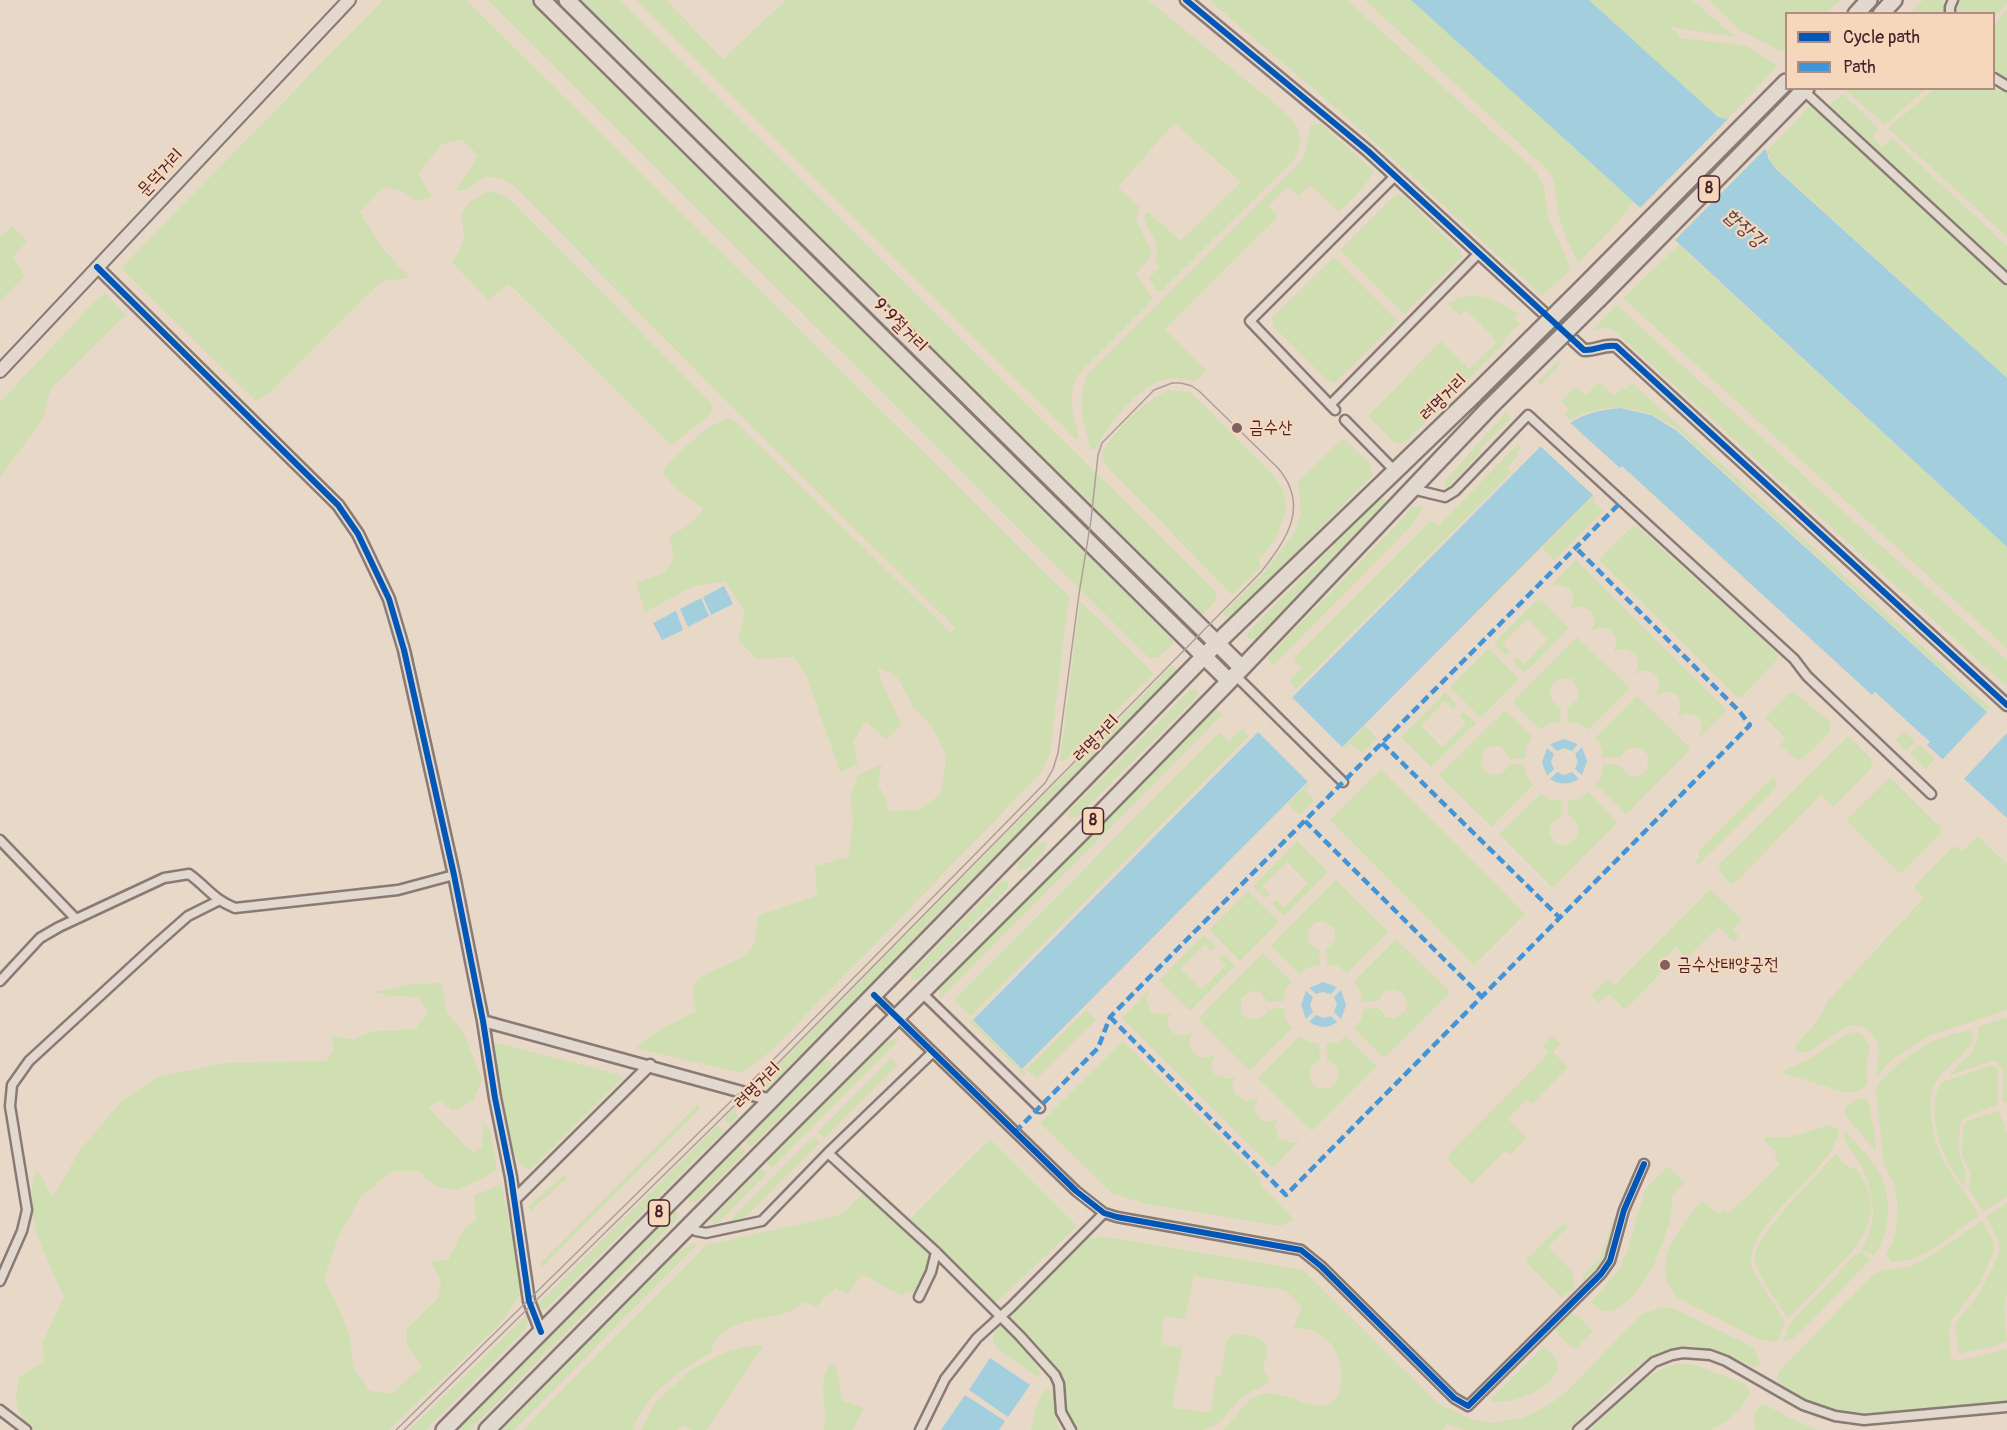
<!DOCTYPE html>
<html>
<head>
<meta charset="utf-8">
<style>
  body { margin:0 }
  #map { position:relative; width:2007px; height:1430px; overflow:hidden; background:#e8d8c8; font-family:Pangolin,sans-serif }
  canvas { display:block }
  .legend { position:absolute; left:1785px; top:12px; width:210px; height:78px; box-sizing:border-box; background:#f5d7bb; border:2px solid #b18d81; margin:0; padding:8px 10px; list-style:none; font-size:18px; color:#4a1f2b }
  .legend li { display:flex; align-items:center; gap:12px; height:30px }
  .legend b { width:30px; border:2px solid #b18d81 }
</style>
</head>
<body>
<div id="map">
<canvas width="2007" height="1430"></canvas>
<ul class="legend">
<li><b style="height:8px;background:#0057b8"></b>Cycle path</li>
<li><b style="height:8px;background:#4194d7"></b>Path</li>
</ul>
</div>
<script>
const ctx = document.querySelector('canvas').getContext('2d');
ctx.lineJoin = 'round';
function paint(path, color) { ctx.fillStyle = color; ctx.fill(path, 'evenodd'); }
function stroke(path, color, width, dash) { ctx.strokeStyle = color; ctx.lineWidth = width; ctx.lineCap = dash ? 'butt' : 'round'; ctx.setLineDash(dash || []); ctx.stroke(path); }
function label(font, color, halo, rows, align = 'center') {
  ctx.font = font + ' Pangolin,"Poor Story",sans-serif'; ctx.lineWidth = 4.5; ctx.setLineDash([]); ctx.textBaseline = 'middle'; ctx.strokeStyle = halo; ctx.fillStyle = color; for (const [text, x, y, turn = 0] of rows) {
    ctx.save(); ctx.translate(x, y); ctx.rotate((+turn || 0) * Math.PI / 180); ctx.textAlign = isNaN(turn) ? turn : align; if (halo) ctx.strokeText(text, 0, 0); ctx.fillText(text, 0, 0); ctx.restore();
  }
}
const green = new Path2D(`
  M383,0h83l603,596 -19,157 -9,20 -271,279 -28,21 -107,-25 28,-20 33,-17c-1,-7 -4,-17 -3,-23 6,-20 50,-21 61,-44 3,-7 3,-20 4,-28l59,-20 -2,-30 34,-9 4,-38 -3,-21 8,-23 24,-11 -4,21 8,13 2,13 31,-1 22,-16 5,-40 -15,-29 -17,-17 -17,-31 -20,-11 6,19 18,39 -15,16 -20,-19 -13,20 5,23 -18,8 -34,-98 -13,-17 -37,2 -18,-19 7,-28 -20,-31 -31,5 -49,26 -9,-29 29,-11 9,-14 -5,-21 21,-13 14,-15 -31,-23 -11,-15c17,-18 44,-48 69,-53l220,215 4,-5 -228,-226 -213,-216 -13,-8 -15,-2 -19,13 -12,2 23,-36 -17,-16 -20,6 -23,29 14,23 -15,4 -14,-9 -19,-6 -24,26 24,38 26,28 -28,3 -113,112 -13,8 -132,-130 -1,-5z
  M487,0h42l646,642 -17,16h-9z
  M579,0h41l596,592v9l-16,16z
  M636,0h30l57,59 63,-59h362l137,112c15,16 20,29 9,48l-133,131 -5,-1 -7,-12 11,-11 -5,-6c7,-16 -7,-29 -11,-45l4,-4 33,29 60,-59 -67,-59 -56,64 22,20 -4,12 15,32 -1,7 -14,16 17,25 -76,77c-10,21 -3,40 2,62l-3,1z
  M1209,0h138l189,171 8,17 4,29 23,52 -29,27 -183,-168z
  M1365,0h46l223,202 -25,30 -31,31c-6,-13 -13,-26 -17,-40 -6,-16 -3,-39 -12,-52z
  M1589,0h103l44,37 -65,-10 10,11 65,8 32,20 -51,53 -9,-2z
  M1709,0h131l-14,13 -40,1v36l-5,1 -40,-20z
  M1923,0h20l2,13h-35z
  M1959,0h48v3l-13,15v-4l-38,-1z
  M2007,9v72l-13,-8v-48z
  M1994,82l13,8v147l-119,-109 46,-39 60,-1z
  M1844,89h82l-41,36z
  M1843,94l37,35 -8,8 10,10 11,-8 114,107v29l-180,-165 2,-4z
  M1811,105l196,178v95l-235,-214 -5,-13z
  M1311,124h10l53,47 -12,18 -23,23 -29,-27 -11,11 -12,-9 -18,19 9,11 -113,112 41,41 -11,11c-6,-1 -13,-3 -19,-3 -33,-1 -67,46 -81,71l-4,1c-7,-24 -15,-51 -3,-76l216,-216z
  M491,191l14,5 10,8 194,197 4,8 -3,6 -39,30 -162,-161 -21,16 -36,-38c6,-8 11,-16 12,-26 0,-7 -3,-14 -2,-20 2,-13 18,-21 29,-25z
  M1397,193l8,4 54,53 3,7 -58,57 -64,-64z
  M12,226l15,15 -14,16 12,19 -25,25v-64z
  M1679,245l328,302v101l-384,-350z
  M1334,257l64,64 -63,62 -8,-3 -54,-54 -1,-8z
  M106,293l20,22 -75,74 -8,29 -43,60v-76l97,-103z
  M1473,295c17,3 30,8 44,18l-3,6 6,4 -17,18v3l-96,97 -8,3 -5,-2 -26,-26 73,-75 28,28 28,-27 -30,-32 -7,6 -12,-13 11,-5z
  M1617,304l32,31 358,325v24h-3l-392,-355 -10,-1 -10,3z
  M1559,360l1,4 -18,20h-3l-1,-3z
  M1599,382l15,14 8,-8 3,2 7,-7 358,325 -3,3 -310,-282c-33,-24 -70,-29 -107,-9l-6,-6 6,-5 -9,-8 14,-15 11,9z
  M1168,390l22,2 74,73 19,23 3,22 -11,31 -17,19 3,7 -29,28 -126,-130 -5,-11c15,-25 41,-51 67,-64z
  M1506,412l4,5 -1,3 -30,30 2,2 -33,35h-3l1,-7z
  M1343,438l27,26 3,11 -143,145 -7,-7 42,-42 31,-41 5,-17 -3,-31z
  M1518,444l4,4 -5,4 2,3 -12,13 5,4 -216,217 -7,-8 13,-14 -9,-8 138,-139 7,6z
  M1593,496l2,2 -2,2 10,11 -49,49 -12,-12z
  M1384,499l3,4 -1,4 -131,132h-7v-7l131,-132z
  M1418,506l5,2 -10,16 -139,141 -7,-7 138,-142 6,-8z
  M1633,526h4l139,126 2,4 -2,5 -35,36 -3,1 -3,-3 -135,-134 1,-4z
  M1576,560l151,150 -28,28 4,-13 -4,-8 -13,-4 -9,4 4,-13 -4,-9 -8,-4 -13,5 4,-14 -5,-8 -8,-4 -13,4 4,-8 -1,-10c-7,-8 -16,-10 -24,-3 10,-17 -6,-32 -22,-22l4,-8 -4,-13 -13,-4 -9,4c6,-7 6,-14 0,-21l-13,-5 -8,5z
  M1539,598l30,30 -44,45 -13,-12 4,-4 8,7 24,-24 -21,-21 -24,24 7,8 -4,4 -12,-12z
  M1080,601l74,73 -88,86 -6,1z
  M1577,637l53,51 -42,42 -10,-7 -11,-1 1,-15 9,-7 2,-9 -7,-12h-14c-12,8 -10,22 3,28l-1,15 -11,1 -8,7 -29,-28z
  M1489,648l30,31 -38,39 -31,-31z
  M1172,665l7,6 -413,419 -6,-7z
  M1195,689l3,3 -1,5 -121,121h-7v-7l121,-121z
  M1445,692l12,12 -4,5 -8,-8 -24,25 21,21 24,-24 -7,-8 4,-4 13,12 -45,44 -30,-30z
  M1794,692l36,30v10l-29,28 -6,-1 -15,-14 6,-6 -21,-21 24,-24z
  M1637,696l54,53 -65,65 -31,-30 7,-8 1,-12 17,1 7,10c8,3 15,1 20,-6l1,-13c-8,-12 -22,-11 -28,2l-17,-1 -1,-10 -7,-9z
  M1216,708l6,7 -282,284 -1,-11 3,-4z
  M1505,710l28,27 -7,10 -1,12 -16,-1 -7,-11c-8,-3 -15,-1 -20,6l-1,14c8,11 22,10 28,-3l16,1 1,11 7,9 -41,42 -53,-52z
  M1365,726l12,12 -15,15 -11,-9 -5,5 -2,-2z
  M1242,728l7,8 -278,280 -17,-16 266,-268 9,9z
  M1903,731l12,10 -8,10 -12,-11z
  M1849,736l24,24 -3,3 3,3 -40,41 -12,-12 -87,89 -4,-1 -11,-12 1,-8z
  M1918,744l17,15 -9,10 -16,-15z
  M1381,769l144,145 -51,51 -144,-145z
  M1774,776l3,5 -1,7 -78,77 -3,-4 4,-3v-7z
  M1890,777l51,51 -2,2 2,3 -41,41 -54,-54z
  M1308,784l2,1 -5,5 9,11 -14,14 -12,-11z
  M1588,792l30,30 -65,66 -54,-54 42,-41 9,7h12l-1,16 -10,7 -2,9c9,32 48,-2 19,-16v-16l10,-1z
  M1978,836l29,28v146l-78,26 -35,22 -18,19c2,-17 7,-32 -6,-45 -27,-27 -57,36 -74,17v-4c12,-14 25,-25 31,-43l97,-104 -10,-11 40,-41 9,5z
  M1297,841l31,31 -44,44 -12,-12 4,-4 8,7 24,-24 -21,-21 -25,24 8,8 -5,4 -12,-12z
  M1043,842l3,3 -1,5 -20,20h-7v-7l20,-20z
  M1003,880l5,1v7l-90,91h-7v-7z
  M1336,880l53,52 -42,41 -9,-7 -11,-1 -1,-16 9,-8v-13l-12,-7c-18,1 -21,23 -4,29l1,15 -11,2 -10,7 -28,-28z
  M1710,889l32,31 -9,9 6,7 -5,6 -16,-15 -31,31 -11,-11 -19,19 5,6 -37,38 -16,-16 -10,9 -8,-8 16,-17 8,7z
  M1248,891l31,31 -39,39 -31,-31z
  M1204,935l12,12 -4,4 -7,-7 -24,25 21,20 24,-24 -7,-7 4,-4 12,12 -45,45 -31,-31z
  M1396,939l54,53 -66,66 -30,-30 8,-10v-9l16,-1 8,9 9,1 11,-8c3,-15 -7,-24 -21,-19l-7,10 -16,1 -1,-11 -7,-10z
  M1263,953l29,28 -7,9 -1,11 -16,1 -8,-10 -9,-1 -10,8v14c9,10 22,8 27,-4l16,-1 1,11 7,9 -42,43 -52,-52z
  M441,983l6,30 16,18 19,49 -9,21 -20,10 -13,-10 -12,6 33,35 12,10 9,-5 1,-24 6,5 8,42 -18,10 -23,10 -19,-3 -19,-16h-26l-31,26 -23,40 -14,42 17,34 9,25 4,30 16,23 21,3 31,-28 -15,-21v-17l31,-30 3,-16 -10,-21 17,-1 15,-30 13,-10 -2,-24 27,-12 18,83 1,27 -18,28 -113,108h-354c-21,-16 -21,-28 -16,-53l25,-15 -1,-21 21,-44c-16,-38 -45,-85 -27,-127l16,27 27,-47 40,-47 38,-26 66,-14 102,-2 8,-11 -3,-15 22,5 16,-8 46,-3 13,-16 -9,-16 -29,-1 -16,-4 39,-8z
  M1150,989l-4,9 4,13 13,4 9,-4c-12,16 5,32 21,21 -11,16 6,33 22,22l-4,13 4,8 13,4 8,-4 -4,8 2,10 11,8 9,-2 4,-3 -4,14 8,11 9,1 8,-4 -4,8 4,13 14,4 8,-4 -28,29 -151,-150z
  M1086,1010l10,10 -59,59 -11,-10z
  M2007,1017v85h-3l-1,-3v-29l-6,-9h-6l-42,15c14,-18 31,-23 29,-49z
  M970,1018l57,57 -2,1 -57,-56z
  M1971,1030l2,10c-9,19 -30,27 -39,45 -4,8 -4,19 -3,27 3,50 25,64 48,103 -26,18 -55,48 -88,47l-5,-7 9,-19 3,-26 -4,-25 -10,-21 -8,-73 1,-6c29,-30 51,-47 94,-55z
  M1857,1032l6,3 7,14 -4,16 1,19c-7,9 -17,9 -28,7l-58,-19 29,-13 38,-26z
  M1552,1035l9,9 -8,8 15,15 -35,37 -6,-5 -19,20 19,19 -17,17 -5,-5 -33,34 -23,-23 -2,-3 2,-4 100,-101 -7,-7z
  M1300,1036l9,6 10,1 1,17c-13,7 -14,20 -2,28 14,3 24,-7 19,-21l-10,-7 -1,-17 12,-1 8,-6 31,30 -65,65 -54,-53z
  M895,1038l4,2 -127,128 -6,-6 118,-118z
  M1123,1041l137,137v6l34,35 -13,7 -135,-22 -34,-11 -72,-70z
  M498,1043l119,31 6,4 -93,92c-25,-4 -32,-96 -36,-118v-7z
  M891,1058l6,7 -73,73 -6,-6z
  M827,1060l4,3 -1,5 -79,79 -7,-7 79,-79z
  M1992,1065l6,3v37l-28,10 -9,5 -3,30 8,23 -1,13c-22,-21 -42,-77 -23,-104z
  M1867,1098l2,5 6,32 1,17 -31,-37v-7c6,-7 12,-9 22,-10z
  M697,1105l3,4 -157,158 -3,-3z
  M736,1107l1,10 -7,9 -7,-7z
  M1999,1111l8,22v64l-24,15 -14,-23 2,-15 -9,-19 1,-27 4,-7z
  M718,1125l6,6 -178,178h-6v-7z
  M1828,1125l9,3 2,5c-11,44 -103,95 -85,139l31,50 -7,20 -18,-2 -82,-42c-31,-31 1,-71 24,-97l17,13 4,-4 5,4 52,-49 -6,-7 4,-5 -15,-14 4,-3c18,7 43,-6 61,-11z
  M1844,1131c13,12 25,25 34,39 15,25 13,63 -4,85l-13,-6c20,-29 12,-62 -4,-90 -4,-7 -10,-13 -13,-20z
  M814,1136l6,6 -75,75 -17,5z
  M990,1139l87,87 -78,74 -5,2 -84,-83z
  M739,1146l7,6 -50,50h-7v-7z
  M1836,1154c3,3 6,8 9,10 6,5 11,3 15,10 28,43 -4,75 -33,104 -13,14 -26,27 -39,40 -9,-14 -32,-44 -33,-60 -1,-22 64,-85 81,-104z
  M1667,1166l18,17 -13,12c0,10 0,19 -3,28 -5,16 -11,35 -19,49 -11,18 -38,57 -59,30l29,-34 8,-19 17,-59z
  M761,1168l6,5 -50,51h-6v-5z
  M564,1175l3,3 -36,33 -4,-4z
  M864,1192l65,60c3,13 -7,28 -13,40l-9,-1 -5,5 -40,-22 -14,20 -12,-6 -13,10 -6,9 -12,-5c-4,2 -8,6 -12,8 -27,12 -75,6 -82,43 -29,15 -69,44 -78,77h-110l183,-185 130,-29 8,-3z
  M2007,1203v88l-3,18 3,32 -12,5 -36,8 -4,-27 2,-6 20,-24 14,-26 8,-19 -1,-13 -12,-22z
  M674,1211l5,3 -1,4 -208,212h-12z
  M1614,1219l3,2 -14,40 -19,20 -2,-4 19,-21z
  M1982,1221l11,19 1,11 -14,32 -29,38 -2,12 2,25 8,3 48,-12v53c-29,3 -58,5 -87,7 -45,4 -89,9 -129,-16 -8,-5 -16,-10 -13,-21l94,-96c12,-10 26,-5 41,-11 25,-11 45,-30 69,-44z
  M1563,1223l5,4 -20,20 24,24 2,17 -12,10 -37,-37z
  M1088,1235l5,4 9,-3 201,34 134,133 36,17 19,3 30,-5 18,-8 22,-14 80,-82 20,-6h11l80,39 7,15 -1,3 -5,2c-19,-8 -40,-19 -61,-21 -45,-4 -95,56 -124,84h-103l-19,-6 -5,6h-219c12,-12 23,-33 41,-36 26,-5 72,36 77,-12 1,-14 -2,-28 -11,-39 -11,-12 -21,-16 -37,-14l9,-22 -17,-17 -91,-14 -9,43 -21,-3 -3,28 21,4 -10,60 35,4 4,-2 5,-34 5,1 6,-37 9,-7 23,5 7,5 1,9 -4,17 5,8v5c-7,7 -17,8 -25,15 -15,13 -19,28 -40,33h-124c-5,-6 -10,-12 -12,-20 -2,-11 0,-23 -6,-33 -14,-23 -37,-40 -54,-60z
  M695,1243l3,1 -184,186h-13l175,-177z
  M1861,1252l10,7 -69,72 -10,8 -9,3 7,-19 65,-68z
  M1565,1312l12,3 16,16 -17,18c-10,-5 -21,-14 -22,-26l5,1 7,-8z
  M528,1314v7l-4,10 -98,99h-17z
  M1002,1323l27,29 11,20 -2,6 -40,-29 -5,-7 1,-10z
  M764,1345l-58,85h-15l-8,-5 -6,5h-36l14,-27 35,-33 34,-17 20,-6z
  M1544,1346c5,4 10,8 12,14 9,27 -44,44 -63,42l-2,-3z
  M830,1364l6,2 6,34 22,8 -11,22h-29c5,-22 -8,-46 6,-66z
  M1677,1364h16l52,20 1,4 4,3 -2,7 -9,12 -11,10 -18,10h-120c25,-23 54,-59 87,-66z
  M1047,1389h4l4,4 1,26 4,11h-29c3,-12 5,-33 16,-41z
  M1763,1404l3,1 32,17 20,8h-62l-2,-7 1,-12z`);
const water = new Path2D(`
  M1411,0h178l129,117 9,2 40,32 1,7 8,11 231,209v169l-385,-356z
  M1620,408l31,7 26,16 330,299v88l-80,-73 3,-3 -55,-50 -3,3 -250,-229 -600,603 -49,-49 568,-574c29,-25 40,-34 79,-38z
  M724,586l9,18 -22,11 -8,-18z
  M701,598l8,18 -21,11 -8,-18z
  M676,611l7,19 -21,10 -9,-17z
  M1564,739l14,5 -6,7 -8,-3 -7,3 -7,-7z
  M1582,747l5,14 -5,14 -7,-6 3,-7 -3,-8z
  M1547,748l7,6 -3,8 3,7 -7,7 -5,-14z
  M1557,772l7,3 8,-3 7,7c-10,6 -20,6 -29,0z
  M1323,982l14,5 -6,7 -8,-2 -7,2 -7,-6z
  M1341,990l5,15 -5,14 -7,-7 3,-7 -3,-8z
  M1306,991l7,6 -3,8 3,7 -7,7 -5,-14z
  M1316,1015l7,3 8,-2 6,6c-9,7 -18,6 -28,0z
  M990,1358l40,27 -22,32 -39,-27z
  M965,1395l40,26 -6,9h-58z`);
const pier = new Path2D(`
  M1730,117l37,30 -95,96 -34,-33z
  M1567,420l55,50 -27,27 -57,-53z
  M1290,695l54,54 -34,35 -55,-55z
  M1989,710l18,16v7l-45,48 -21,-20z`);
const minor = new Path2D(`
  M1950,14v-7l3,-7
  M1994,78l13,8
  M1804,91l203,188
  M1330,405l149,-152
  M1335,410l-85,-89 145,-145
  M1345,420l51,52
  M1412,489l33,8 10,-6 73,-76 266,244 13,17 124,118
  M1235,675l108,107
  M0,840l76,79
  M0,981l40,-43 19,-11 105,-49 25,-4c19,14 24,25 46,34l163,-18 56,-15
  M921,992l119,116
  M874,995l202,196 28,22 13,4 184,33 21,17 132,131 14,8 133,-132 9,-13 14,-51 20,-46
  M828,1153l108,99 84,84 35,39 4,9 2,28 10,18
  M688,1226l8,5 10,2 56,-12 66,-68 105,-101
  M0,1281l22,-50 5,-21 -17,-104 2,-21 17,-24 125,-115 34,-30 30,-15
  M919,1297l12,-25 5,-20
  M0,1410l26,20
  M920,1430l25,-51 32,-41 34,-31 93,-94
  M1578,1430l76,-68 18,-7 11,-2 27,2 16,6 77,44 32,11 29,4 143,-13`);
const tertiary = new Path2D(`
  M1186,0l182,151 216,199c12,1 19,-6 32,-4l391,359
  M97,267l241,238 20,29 31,65 15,51 50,225 29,146 12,77 16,79 18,124 12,31
  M483,1021l288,79
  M515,1199l135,-134`);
const secondary = new Path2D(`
  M0,371l349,-371`);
const trunk = new Path2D(`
  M542,0l687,681
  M567,0l675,668
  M1856,14l13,-14
  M1881,14l13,-14
  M1585,285l201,-203
  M1599,299l207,-211
  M444,1430l327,-330 446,-457 258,-249
  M487,1430l302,-305 301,-301 152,-156 247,-260`);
const tram = new Path2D(`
  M396,1430l381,-374 268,-273 8,-14 5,-16 21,-159 12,-74 7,-65 4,-12 52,-53 18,-7h9l11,3 7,5 79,77c32,38 9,71 -17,104l-480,488 -377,370`);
const trunkBridge = new Path2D(`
  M1475,394l110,-109
  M1489,408l110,-109`);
const quiet = new Path2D(`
  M1382,743l178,175
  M1305,821l178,177
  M1110,1017l176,178 464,-470 -10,-13 -164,-164
  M1015,1132l83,-84 12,-31 511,-515`);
const cycleway = new Path2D(`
  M1186,0l182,151 216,199c12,1 19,-6 32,-4l391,359
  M97,267l241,238 20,29 31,65 15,51 50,225 29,146 12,77 16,79 18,124 12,31
  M874,995l202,196 28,22 13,4 184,33 21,17 132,131 14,8 133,-132 9,-13 14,-51 20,-46`);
const markers = [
  [1237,428,6,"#816062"],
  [1665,965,6,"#816062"]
];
const shields = [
  [1709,189,21],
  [1093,821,21],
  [659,1213,21]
];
const shieldNames = [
  ["8",1709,189],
  ["8",1093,821],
  ["8",659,1213]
];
const streetNames = [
  ["문덕거리",161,173,-47],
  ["9·9절거리",900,326,45],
  ["려명거리",1444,398,-45],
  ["려명거리",1097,739,-46],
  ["려명거리",758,1086,-45]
];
const poiNames = [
  ["금수산",1249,428],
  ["금수산태양궁전",1677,965]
];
const waterNames = [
  ["합장강",1744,229,42]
];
paint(green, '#d0dfb2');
paint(water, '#a3cede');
paint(pier, '#e8d8c8');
stroke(minor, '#897a75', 13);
stroke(tertiary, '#897a75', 15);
stroke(secondary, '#897a75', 16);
stroke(trunk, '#897a75', 20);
stroke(minor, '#e3d8cd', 8);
stroke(tertiary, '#e3d8cd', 10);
stroke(secondary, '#e3d8cd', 12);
stroke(trunk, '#e3d8cd', 15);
stroke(tram, '#ac9f99', 1.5);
stroke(trunkBridge, '#897a75', 20, []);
stroke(trunkBridge, '#e3d8cd', 15);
stroke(quiet, '#4194d7', 4.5, [9, 4.5]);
stroke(cycleway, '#0057b8', 6);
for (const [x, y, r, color] of markers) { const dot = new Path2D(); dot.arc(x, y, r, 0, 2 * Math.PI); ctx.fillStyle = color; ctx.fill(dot); stroke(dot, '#f5d7bb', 2); }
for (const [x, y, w] of shields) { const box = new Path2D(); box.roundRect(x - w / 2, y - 13, w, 26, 4.5); ctx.fillStyle = '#f5d7bb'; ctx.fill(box); stroke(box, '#4a1f2b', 1.5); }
label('bold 16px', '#4a1f2b', null, shieldNames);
label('18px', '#4a1f2b', '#f5d7bb', streetNames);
label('18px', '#4a1f2b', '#f5d7bb', poiNames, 'left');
label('italic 20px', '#564151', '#f5d7bb', waterNames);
</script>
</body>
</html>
